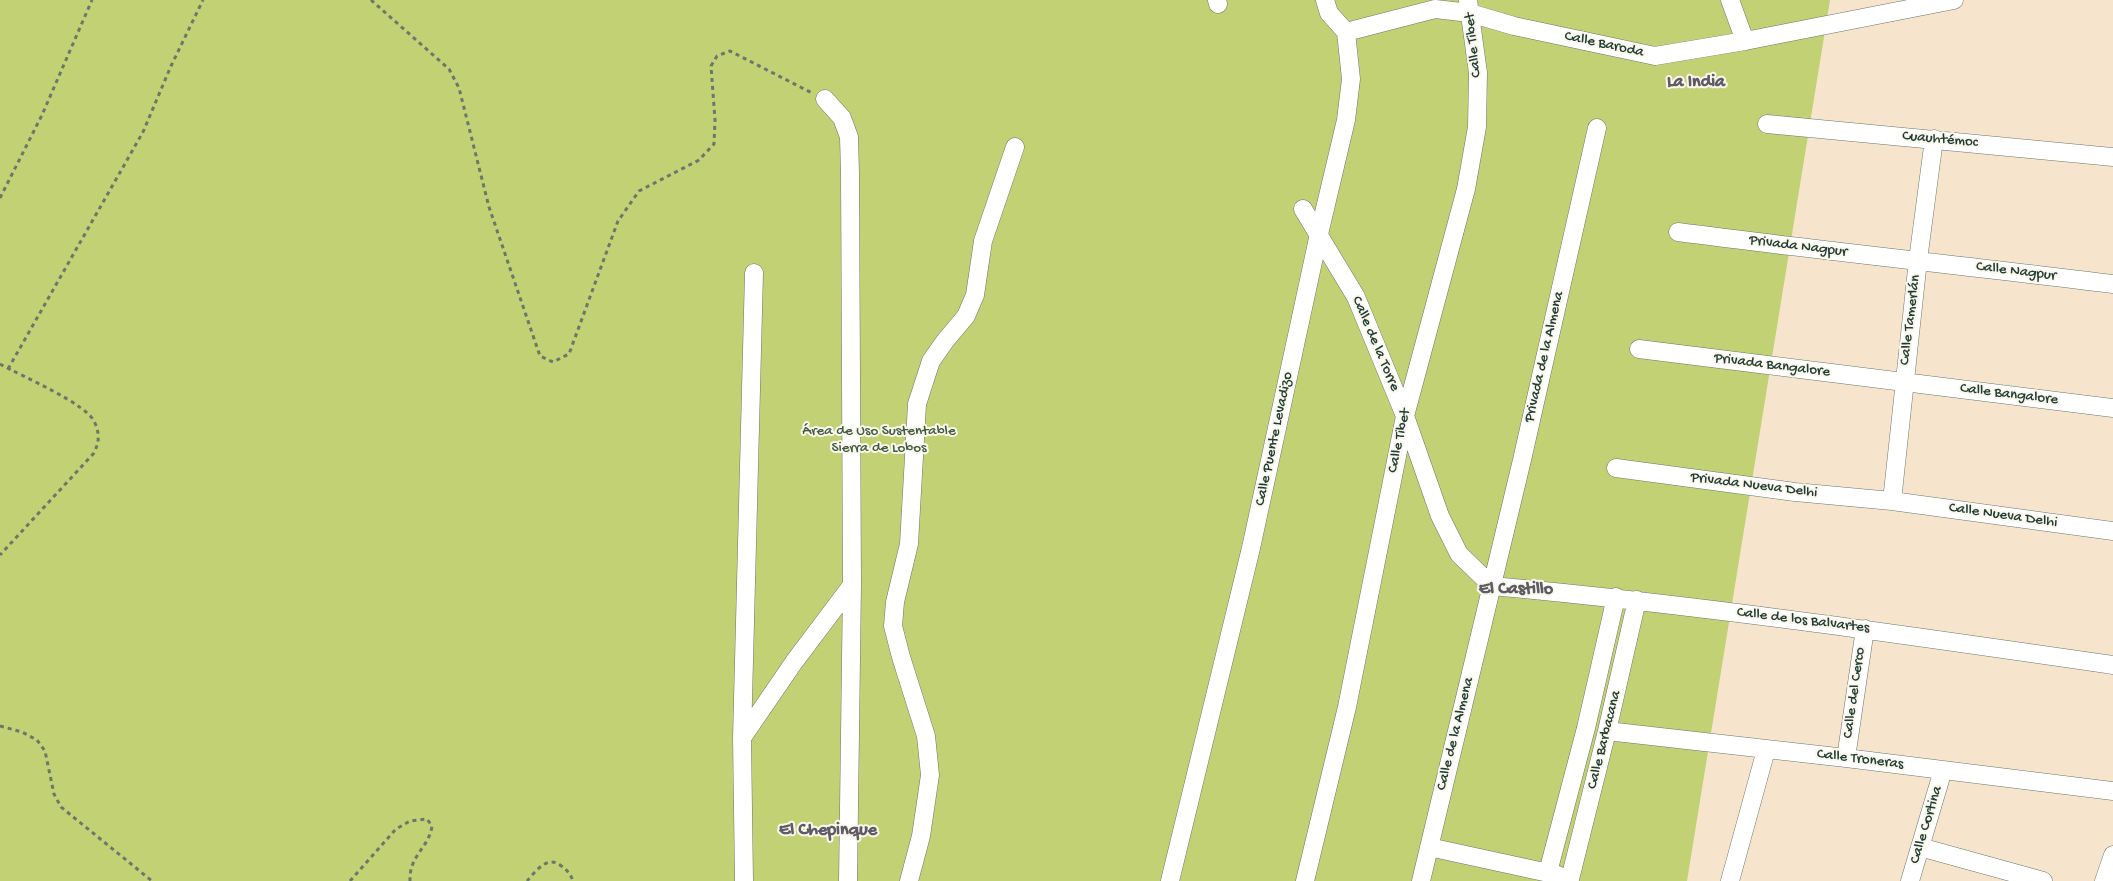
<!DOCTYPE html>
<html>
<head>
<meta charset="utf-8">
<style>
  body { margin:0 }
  canvas { display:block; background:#f6e4cd }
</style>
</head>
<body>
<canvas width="2113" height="881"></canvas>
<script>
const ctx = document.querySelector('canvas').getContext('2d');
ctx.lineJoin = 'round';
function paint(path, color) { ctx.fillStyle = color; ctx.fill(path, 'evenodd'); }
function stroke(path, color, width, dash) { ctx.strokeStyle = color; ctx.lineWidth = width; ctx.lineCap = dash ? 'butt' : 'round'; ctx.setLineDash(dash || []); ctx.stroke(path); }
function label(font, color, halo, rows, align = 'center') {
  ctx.font = font + ' "Gochi Hand",sans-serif'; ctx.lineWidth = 4; ctx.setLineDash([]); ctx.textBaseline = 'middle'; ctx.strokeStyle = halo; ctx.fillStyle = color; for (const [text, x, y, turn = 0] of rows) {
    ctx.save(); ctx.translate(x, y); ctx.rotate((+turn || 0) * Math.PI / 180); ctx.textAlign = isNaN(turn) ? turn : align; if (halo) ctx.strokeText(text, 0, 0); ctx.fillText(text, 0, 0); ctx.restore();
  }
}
const green = new Path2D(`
  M0,0h1830l-143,881h-1687z`);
const path = new Path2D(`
  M371,0l78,69 10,19 30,119 51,149 13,6 16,-8 49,-133 21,-30 60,-31 15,-16 1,-24 -4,-54 6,-10 13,-5 82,42
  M0,198l42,-83 50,-115
  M0,364c21,12 88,40 95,59 5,12 4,19 -1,30l-94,102
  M8,369l135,-237 28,-66 32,-66
  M0,726l22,6 15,8 8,11 9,43 7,13 91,74
  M350,881l46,-52 14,-8 17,-2 5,7c-3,22 -23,29 -22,55
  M527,881c8,-9 20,-26 33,-16 7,5 10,8 13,16`);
const minor = new Path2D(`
  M1217,0l1,4
  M1730,0l15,41
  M1346,32l89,-23 35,4 44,13 141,30 90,-15 209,-41
  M825,99l17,19 7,19 1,36 2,412 -4,296
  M1767,124l346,33
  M1303,209l53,88 49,119 35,100 19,38 33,32
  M1678,232c145,19 290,34 435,52
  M1639,349l474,59
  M1616,468l179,24 97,9 221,30
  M1892,501l26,-241 16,-121
  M1492,586c208,19 414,49 621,79
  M1607,731l239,27 267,33
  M742,738l52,-76 58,-77
  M1846,758l19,-129
  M1429,847l129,28
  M1920,847l123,34
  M1548,872l38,-144 30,-131
  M1570,879l37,-148 30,-131
  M744,881l-2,-143 12,-465
  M909,881l12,-45 9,-61 -4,-39 -25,-79 -8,-31 2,-24 14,-58 8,-140 14,-43 14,-20 21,-25 9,-21 8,-54 32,-94
  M1170,881l81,-333 68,-314 27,-114 5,-41 -5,-47 -17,-19 -4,-13
  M1305,881l42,-174 58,-291 61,-227 11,-62 1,-54 -10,-73
  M1421,881l101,-421 75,-332
  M1730,881l36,-131
  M1910,881l33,-111
  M2104,881l9,-26`);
const streetNames = [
  ["Calle Tibet",1474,45,-96],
  ["Calle Baroda",1604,45,12],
  ["Cuauhtémoc",1940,140,5],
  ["Privada Nagpur",1798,247,7],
  ["Calle Nagpur",2016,272,7],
  ["Calle Tamerlán",1911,320,-83],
  ["Calle de la Torre",1375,344,67],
  ["Privada de la Almena",1545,357,-77],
  ["Privada Bangalore",1772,366,7],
  ["Calle Bangalore",2009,395,7],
  ["Calle Puente Levadizo",1275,439,-78],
  ["Calle Tibet",1400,441,-78],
  ["Privada Nueva Delhi",1754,486,7],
  ["Calle Nueva Delhi",2003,516,8],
  ["Calle de los Balvartes",1803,621,7],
  ["Calle del Cerco",1855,693,-82],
  ["Calle de la Almena",1456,734,-76],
  ["Calle Barbacana",1605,740,-76],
  ["Calle Troneras",1860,760,7],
  ["Calle Cortina",1927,825,-73]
];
const parkNames = [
  ["Área de Uso Sustentable",879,432],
  ["Sierra de Lobos",879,449]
];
const quarterNames = [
  ["La India",1696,83],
  ["El Castillo",1516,590],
  ["El Chepinque",828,831]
];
paint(green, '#c2d173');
stroke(minor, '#6a776a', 19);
stroke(path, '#6a776a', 3, [4, 4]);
stroke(minor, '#fff', 18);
label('15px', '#1f3d34', '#fbf7ec', streetNames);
label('15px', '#405b41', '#fbf7ec', parkNames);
label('bold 18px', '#5d5c65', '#fbf7ec', quarterNames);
</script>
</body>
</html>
